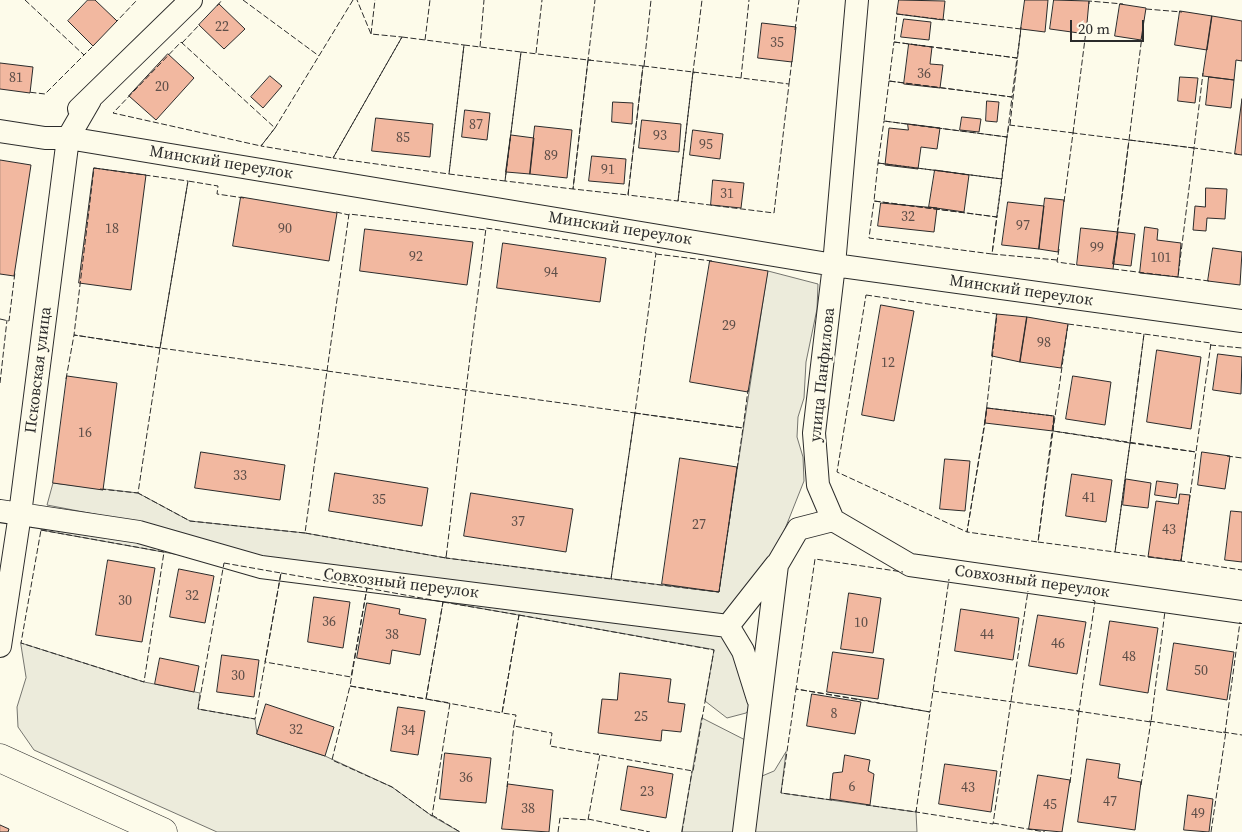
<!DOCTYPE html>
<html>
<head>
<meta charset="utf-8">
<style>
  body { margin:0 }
  #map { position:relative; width:1242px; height:832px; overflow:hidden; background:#fdfbea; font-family:"Source Serif 4",serif }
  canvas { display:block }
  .scale { position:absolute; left:1070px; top:20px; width:74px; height:22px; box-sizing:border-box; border:2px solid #2b2b2b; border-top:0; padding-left:6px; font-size:15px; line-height:18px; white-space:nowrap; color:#2b2b2b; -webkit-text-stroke:4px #fdfbea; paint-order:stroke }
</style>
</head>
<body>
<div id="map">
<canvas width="1242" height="832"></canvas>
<div class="scale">20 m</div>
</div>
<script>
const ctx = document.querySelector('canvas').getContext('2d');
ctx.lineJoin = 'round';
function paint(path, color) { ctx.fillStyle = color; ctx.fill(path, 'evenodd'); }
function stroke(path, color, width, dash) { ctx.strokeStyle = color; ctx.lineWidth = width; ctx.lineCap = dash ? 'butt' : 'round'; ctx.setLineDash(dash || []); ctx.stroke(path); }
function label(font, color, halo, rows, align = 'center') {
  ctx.font = font + ' "Source Serif 4",serif'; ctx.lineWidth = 4; ctx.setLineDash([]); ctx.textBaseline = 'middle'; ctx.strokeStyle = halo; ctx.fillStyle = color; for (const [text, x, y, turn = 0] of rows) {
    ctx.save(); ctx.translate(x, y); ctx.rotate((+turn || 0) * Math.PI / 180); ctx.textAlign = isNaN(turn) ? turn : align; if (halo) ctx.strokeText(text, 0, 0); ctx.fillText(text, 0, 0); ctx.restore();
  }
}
const green = new Path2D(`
  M768,271l50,13 -1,25 -11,53 -2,36 -6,19 -1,20 6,20 1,24 -27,68 -49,67 -441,-49 -151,-45 -89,-17 6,-22 85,10 52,28 115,12 141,25 272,34z
  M56,529l84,14 84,20 -183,-33z
  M281,573l438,60 10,9 23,64 -6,7 -19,5 -22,-17 9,-51z
  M21,643l123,39 56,11 -2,16 57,10 2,15 68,22 67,31 40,29 28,16h-243l-183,-82 -16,-23 -1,-20 9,-29z
  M702,718l53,27 -11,87h-62z
  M786,752l-5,41 135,19 1,20h-168l6,-53 19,-8z`);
const building = new Path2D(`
  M88,0h7l22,21 -24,25 -25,-25z
  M899,0l46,1 -2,19 -46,-6z
  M1025,0h23l-3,32 -24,-3z
  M1054,0l35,1 -3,33 -36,-5z
  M219,4l26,25 -21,20 -25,-24z
  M1120,4l26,4 -5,32 -26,-4z
  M1180,11l32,5 -5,34 -32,-5z
  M1212,16l30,5v40l-6,-1 -2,20 -31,-4z
  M904,19l27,3 -2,18 -28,-3z
  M762,23l34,4 -4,35 -34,-4z
  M909,44l23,3 -2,17 13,1 -3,23 -36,-4z
  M168,54l26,24 -38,42 -27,-24z
  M0,63l33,4 -3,26 -30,-4z
  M270,76l12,10 -19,22 -12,-11z
  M1180,77l18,1 -3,25 -17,-2z
  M1209,77l25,3 -3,28 -25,-3z
  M1242,99v56l-7,-1z
  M987,101l12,1 -2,20 -11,-1z
  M613,102l20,1 -1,21 -20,-2z
  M465,110l25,3 -3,27 -25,-3z
  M962,117l19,2 -2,13 -19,-2z
  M376,118l57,6 -3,33 -58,-6z
  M642,120l39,4 -2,28 -40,-4z
  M908,124l32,4 -3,21 -16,-2 -3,22 -33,-4 4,-37 19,2z
  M535,126l37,4 -5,48 -37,-4z
  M693,130l30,4 -3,25 -30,-4z
  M511,135l23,3 -4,36 -24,-2z
  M592,156l34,3 -2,25 -35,-3z
  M0,160l31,5 -17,111 -14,-2z
  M94,168l52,7 -15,115 -52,-7z
  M935,170l34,5 -5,37 -35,-5z
  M713,180l31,3 -3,25 -30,-3z
  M1206,188l21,1 -2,30 -18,-1 -1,13 -13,-1 2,-24 10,1z
  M241,197l96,16 -8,48 -96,-15z
  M1045,198l19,2 -6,52 -19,-3z
  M1008,202l36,4 -5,43 -37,-4z
  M881,203l56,5 -3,24 -56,-6z
  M1145,227l13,2 -1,11 24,3 -3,34 -38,-4z
  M1081,228l37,4 -5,37 -36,-4z
  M365,229l108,13 -6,43 -107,-14z
  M1118,232l17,2 -4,32 -18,-2z
  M503,243l103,15 -6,44 -103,-14z
  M1213,248l29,4 -2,33 -32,-4z
  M710,261l58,10 -20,121 -58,-10z
  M881,305l33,6 -20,110 -32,-6z
  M997,314l30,3 -7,45 -28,-6z
  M1027,317l41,7 -7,44 -41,-6z
  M1157,350l44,7 -10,72 -44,-7z
  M1218,354l24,3 -1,37 -28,-4z
  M67,376l50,7 -14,107 -50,-7z
  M1073,376l38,6 -6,43 -39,-6z
  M987,408l67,8 -1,15 -68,-8z
  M201,452l84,13 -5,35 -85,-12z
  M1202,452l28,4 -5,33 -27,-4z
  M680,458l57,9 -18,125 -57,-8z
  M945,459l25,2 -5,50 -25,-2z
  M335,473l93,15 -6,38 -93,-15z
  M1072,474l40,6 -6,42 -40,-6z
  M1126,479l25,4 -3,25 -25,-3z
  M1157,481l21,3 -2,14 -21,-3z
  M471,493l102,16 -7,43 -102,-16z
  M1180,494l10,1 -9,66 -33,-4 8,-56 22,3z
  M1231,511l11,1v50l-17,-2z
  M108,560l47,8 -13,74 -46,-7z
  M179,569l35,7 -9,47 -35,-6z
  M849,593l32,5 -8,55 -32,-4z
  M314,597l36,5 -7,46 -35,-6z
  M367,603l33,6 -1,5 27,5 -6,36 -28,-5 -2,14 -33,-6z
  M961,609l58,9 -6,42 -58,-9z
  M1038,615l48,7 -9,52 -48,-8z
  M1110,621l48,7 -10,65 -48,-8z
  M1174,643l60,9 -7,48 -60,-10z
  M833,652l51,7 -6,40 -51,-7z
  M222,655l37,5 -5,37 -37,-5z
  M160,658l39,8 -5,26 -39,-8z
  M620,673l51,6 -3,23 17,2 -4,28 -19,-2 -1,11 -63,-8 4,-34 15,1z
  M812,694l49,8 -6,32 -48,-8z
  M266,704l68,23 -9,29 -68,-22z
  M398,707l27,4 -7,44 -27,-4z
  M445,753l46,5 -5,45 -46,-4z
  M845,755l25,5 -2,11 6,3 -4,31 -40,-6 3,-26 9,-1z
  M1087,759l33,5 -2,14 23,4 -6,48 -57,-8z
  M945,764l52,7 -6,41 -52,-8z
  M628,766l45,8 -7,44 -45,-8z
  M1038,775l32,5 -8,52 -33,-3z
  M508,784l45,6 -4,42 -47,-3z
  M1188,795l25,4 -4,33 -25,-2z
  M0,825l9,4 -1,3h-8z`);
const street = new Path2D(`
  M79,109l112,-109
  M0,131l45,7h23l766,127 408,56
  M0,511l139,21 122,35 467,59 48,-61
  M833,520l77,45 332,47
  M728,626l15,25 15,48
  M0,646l20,-132 48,-376 22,-38
  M744,832l33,-267 21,-36 35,-9 -15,-35 -4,-52 20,-168 23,-265`);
const secondary = new Path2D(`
  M0,758l163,74`);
const fence = new Path2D(`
  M25,0l59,55 -39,39 -17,-2
  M243,0l76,56
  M353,0l-78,128 -14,18 72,12 69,-121 -31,-3 -14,-34
  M1089,4v-3l34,3
  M217,6l5,-6
  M1146,9l36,3
  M897,14l124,15 -4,29 -123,-16z
  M114,18l3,3 20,-21
  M795,30l4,-30
  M371,34l4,-34
  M402,37l62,8 -15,129 -116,-16z
  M425,40l5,-40
  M181,42l94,86 -14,18 -148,-33z
  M894,42l123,16 -5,39 -123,-16z
  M182,43l18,-19
  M464,45l57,7 -16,129 -56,-7z
  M480,47l4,-47
  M521,52l67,8 -15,129 -68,-8z
  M82,53l2,2 11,-11
  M536,53l6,-53
  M588,60l55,6 -15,129 -55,-6z
  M591,60h-3l7,-60
  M643,66l50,6 -15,129 -50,-6z
  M644,66l7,-66
  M693,72l96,12 -15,129 -96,-12z
  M695,73l-2,-1 9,-72
  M741,78l8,-78
  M889,81l123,16 -5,40 -123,-16z
  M789,84l3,-24
  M884,121l123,16 -5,42 -124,-16z
  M1010,125l11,-98
  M1073,133l13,-102
  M1129,140l13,-104
  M1129,140l65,8 -16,129 -65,-8z
  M1194,150v-2l43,6
  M878,163l124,16 -5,38 -123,-16z
  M94,168l94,13 -28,167 -86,-13z
  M874,201l123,16 -5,37 -123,-16z
  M1064,202l9,-69 121,15 9,-75
  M336,212l13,3
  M1117,234l12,-94
  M1059,249l-2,13 21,3
  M656,254l56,7
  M1057,260l-65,-6 15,-117 2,-12 65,8
  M1178,277l31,4
  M866,295l131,19 -12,109 -18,109 -130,-60z
  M0,319l9,2 6,-49
  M1068,324l76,10 -14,109 -77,-12z
  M1210,345l32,3
  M160,348l28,-167 30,5 -1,8 27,4
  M327,371l22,-157 137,16
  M66,379l8,-44 86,13
  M0,383l7,-63
  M466,390l-20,168 -141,-25 22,-162 308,42 21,-160 -170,-25 -20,162
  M987,408l67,8 -16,126 -71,-10z
  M634,413l109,15 5,-38
  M635,413l108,15 -24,164 -108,-13z
  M1130,443l14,-109 67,9 -15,109 -143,-21 -15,111 77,10 15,-109
  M1130,443l66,9 -15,109 -66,-9z
  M1227,456l15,2
  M100,489l38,4
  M41,530l123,22 -20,130 -123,-39z
  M305,533l-115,-12 -52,-28 22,-145 169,23
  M446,556v2l165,21 24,-166
  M1181,559v2l61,9
  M224,563l57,10 -26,146 -57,-10z
  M281,573l86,15 -16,89 -86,-15z
  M367,588l76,14 -17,97 -76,-13z
  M443,602l76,13 -17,98 -76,-14z
  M519,615l195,35 -21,121 -143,-25 2,-13 -38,-7 2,-11 -14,-2z
  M350,686l100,17 -18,113 -40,-29 -60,-27z
  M933,691l146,20 16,-110 -3,-1
  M857,699l73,13 -14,100 -50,-7
  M857,699l-61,-10 19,-130 88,13
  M1011,701l17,-110
  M1077,711l74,11 14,-111
  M1149,721l76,12 15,-111
  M1223,732l19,3
  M1070,783l9,-72
  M1141,785l10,-64
  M507,787l7,-62
  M832,800l-51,-7 15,-104 134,23 19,-133
  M916,810v2l77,12 18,-123
  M432,815l28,17
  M588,819l62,13
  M993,823l52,9
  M558,832l2,-14 28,2 12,-66h-3
  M682,832l10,-61
  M1211,832l15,-101`);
const numberNames = [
  ["22",222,27],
  ["35",777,43],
  ["36",924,74],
  ["81",16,78],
  ["20",162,87],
  ["87",476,125],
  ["93",660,136],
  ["85",403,138],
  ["95",706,145],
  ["89",551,156],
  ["91",608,170],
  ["31",727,194],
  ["32",908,217],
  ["97",1023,226],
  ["18",112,229],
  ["90",285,229],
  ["99",1097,248],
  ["92",416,257],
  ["101",1161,258],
  ["94",551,273],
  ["29",729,326],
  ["98",1044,343],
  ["12",888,363],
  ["16",85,433],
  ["33",240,476],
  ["41",1089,498],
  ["35",379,500],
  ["37",518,522],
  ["27",699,525],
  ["43",1169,530],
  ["32",192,596],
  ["30",125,601],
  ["36",329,622],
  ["10",861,623],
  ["38",392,635],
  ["44",987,635],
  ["46",1058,644],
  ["48",1129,657],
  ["50",1201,671],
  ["30",238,676],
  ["8",834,714],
  ["25",641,717],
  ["32",296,730],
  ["34",408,731],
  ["36",466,778],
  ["6",852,787],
  ["43",968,788],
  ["23",647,792],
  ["47",1110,802],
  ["45",1050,805],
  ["38",528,809],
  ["49",1198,814]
];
const streetNames = [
  ["Минский переулок",221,163,9],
  ["Минский переулок",620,229,9],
  ["Минский переулок",1021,291,8],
  ["Псковская улица",39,370,-83],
  ["улица Панфилова",823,375,-84],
  ["Совхозный переулок",1032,582,8],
  ["Совхозный переулок",401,584,7]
];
paint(green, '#ecebdb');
stroke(green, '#74746e', 1);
paint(building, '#f2b8a0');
stroke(building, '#2b2b2b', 1);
stroke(street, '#2b2b2b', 24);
stroke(secondary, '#2b2b2b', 29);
stroke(street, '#fdfbea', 22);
stroke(secondary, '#fdfbea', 28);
stroke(fence, '#2b2b2b', 1, [6, 2.5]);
label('14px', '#5d4e48', null, numberNames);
label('16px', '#2b2b2b', '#fdfbea', streetNames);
</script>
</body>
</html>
